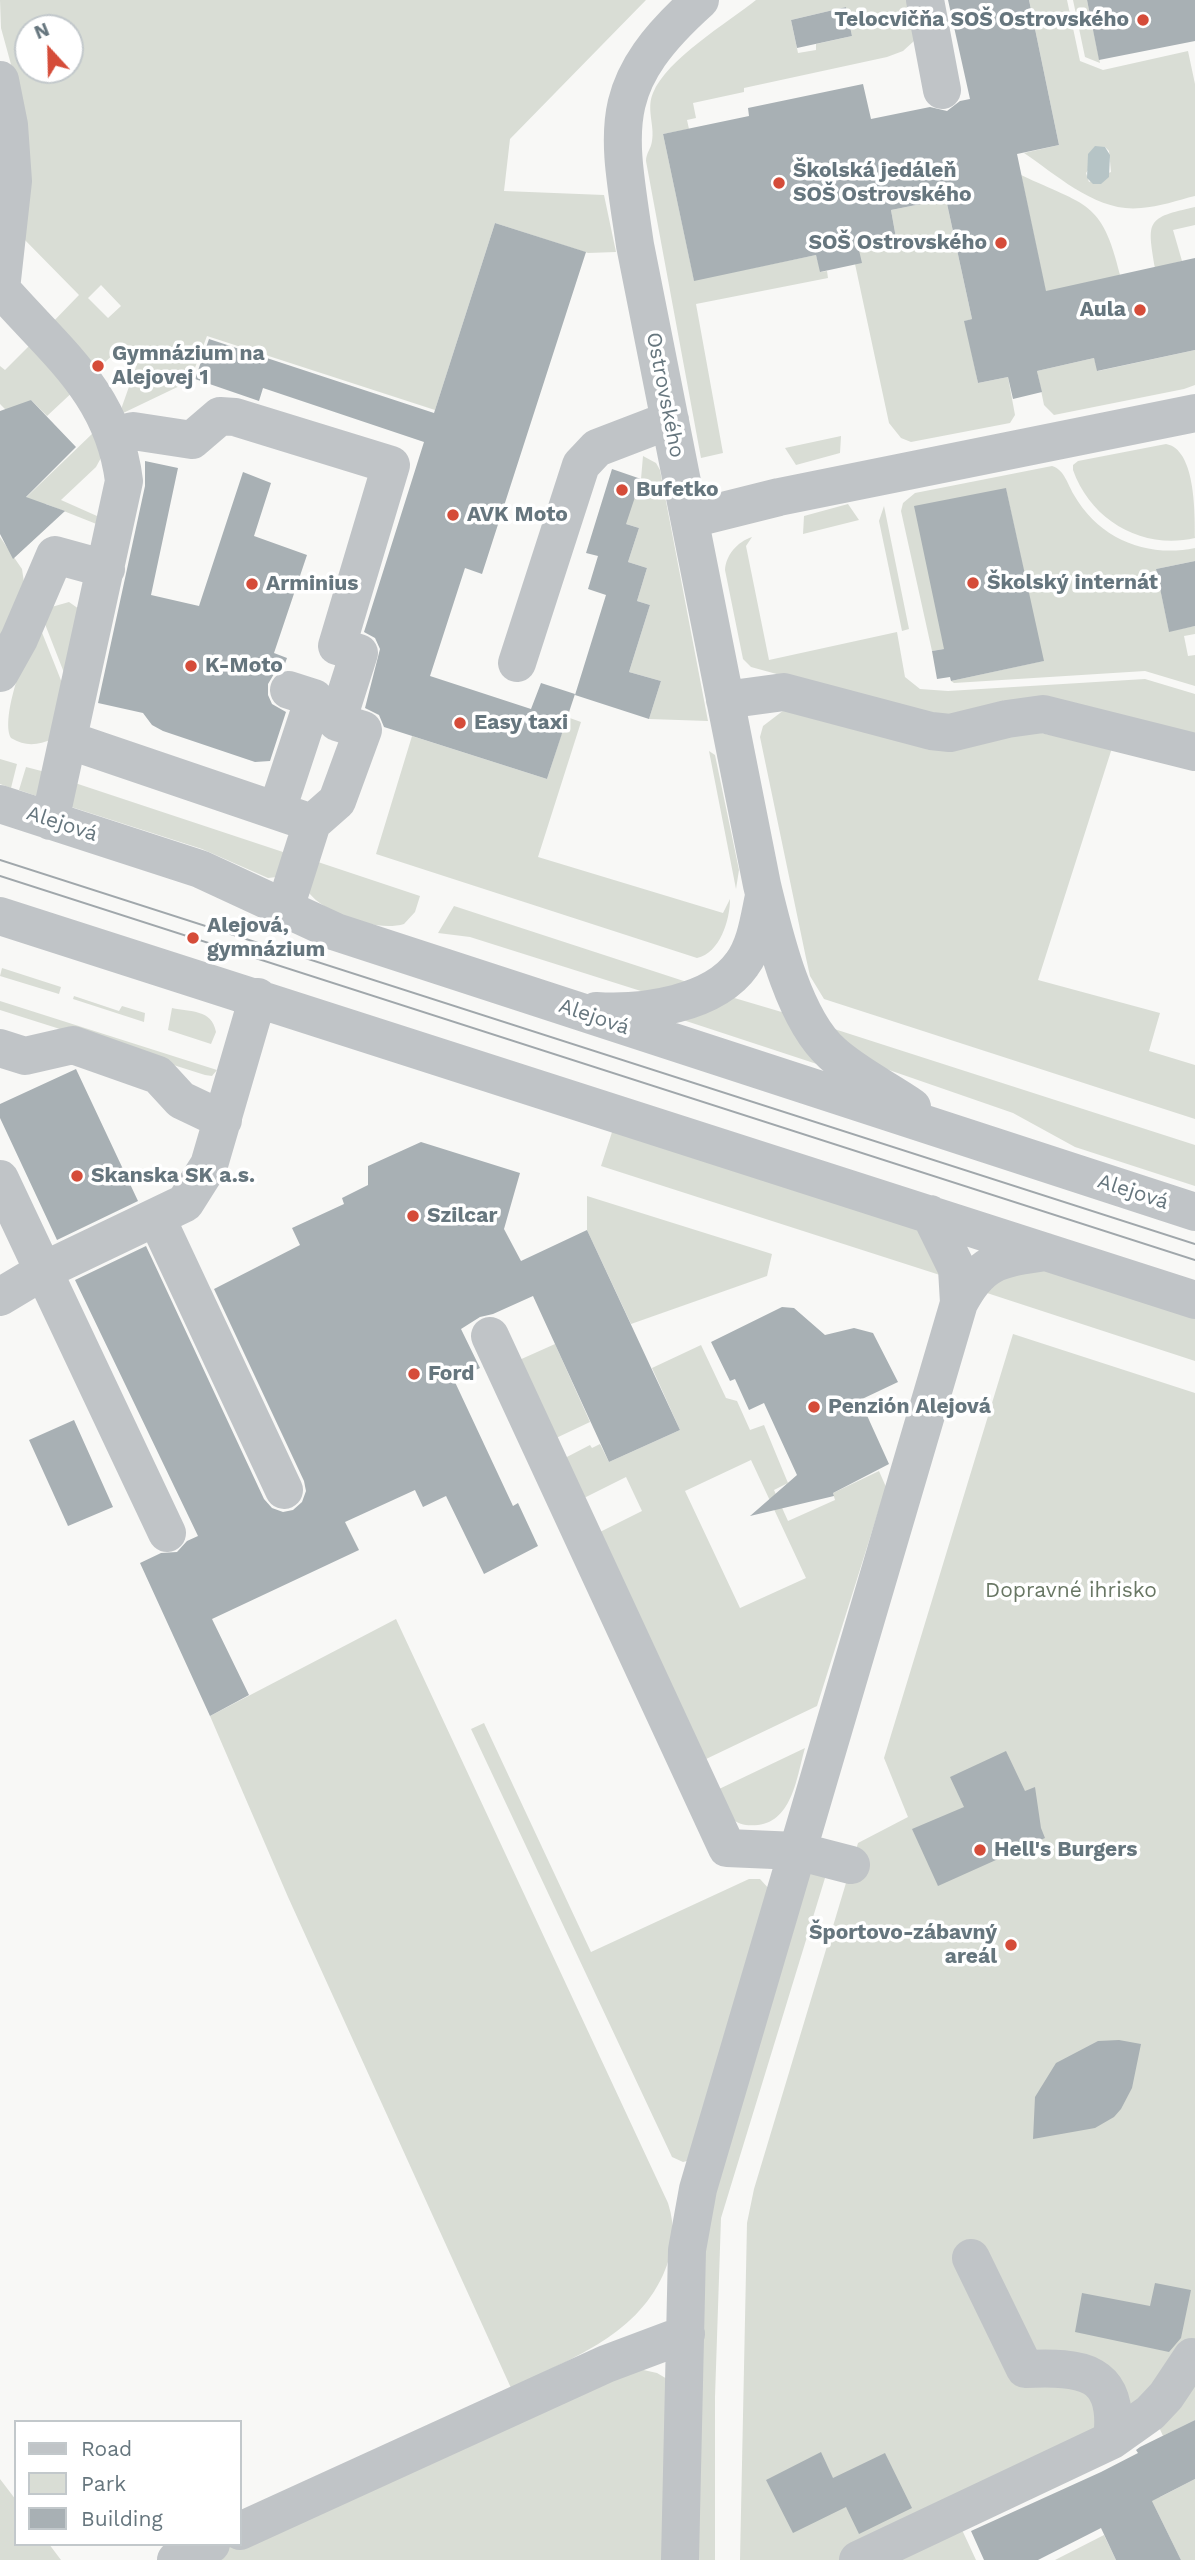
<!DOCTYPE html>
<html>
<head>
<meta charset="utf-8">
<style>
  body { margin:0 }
  #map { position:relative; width:1195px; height:2560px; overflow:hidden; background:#f8f8f6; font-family:"Work Sans",sans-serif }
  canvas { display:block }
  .legend { position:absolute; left:14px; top:2420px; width:228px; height:126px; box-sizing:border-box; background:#fff; border:2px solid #c2c8cb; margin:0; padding:9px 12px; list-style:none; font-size:21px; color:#66767e }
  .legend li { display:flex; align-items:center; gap:14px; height:35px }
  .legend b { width:35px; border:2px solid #c2c8cb }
  .north { position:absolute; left:14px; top:14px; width:70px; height:70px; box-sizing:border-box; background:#fff; border:2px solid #c2c8cb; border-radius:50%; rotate:338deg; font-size:19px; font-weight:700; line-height:28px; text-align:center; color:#66767e }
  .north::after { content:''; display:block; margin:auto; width:24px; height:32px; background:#d54c39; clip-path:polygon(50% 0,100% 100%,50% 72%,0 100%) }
</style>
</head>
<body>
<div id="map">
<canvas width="1195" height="2560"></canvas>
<ul class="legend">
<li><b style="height:9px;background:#c0c4c7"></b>Road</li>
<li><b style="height:19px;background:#d9ddd5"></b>Park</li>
<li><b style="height:19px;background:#a8b0b4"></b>Building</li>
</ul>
<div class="north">N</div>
</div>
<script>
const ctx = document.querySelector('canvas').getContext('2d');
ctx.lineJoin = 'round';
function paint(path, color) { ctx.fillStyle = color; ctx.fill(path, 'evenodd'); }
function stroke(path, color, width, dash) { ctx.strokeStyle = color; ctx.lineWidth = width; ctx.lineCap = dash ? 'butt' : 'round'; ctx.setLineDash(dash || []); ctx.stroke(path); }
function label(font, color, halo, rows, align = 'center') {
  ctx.font = font + ' "Work Sans",sans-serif'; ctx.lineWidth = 7; ctx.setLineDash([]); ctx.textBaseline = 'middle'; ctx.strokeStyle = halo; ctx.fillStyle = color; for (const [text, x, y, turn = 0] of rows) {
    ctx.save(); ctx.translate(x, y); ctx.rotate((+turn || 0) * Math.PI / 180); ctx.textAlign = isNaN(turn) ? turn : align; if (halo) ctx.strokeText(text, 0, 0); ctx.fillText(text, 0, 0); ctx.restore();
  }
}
const green = new Path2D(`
  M0,0h646l-136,139 -6,52 100,4 12,57 -28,1 -93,-30 -60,187 -228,-74 -17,45 -71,34 18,-51 -21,-12 -24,22 -44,-47 31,-32 -59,-60 -2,-145 -17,-62zM28,28h42v42h-42zM101,285l20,21 -13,12 -20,-20z
  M756,0h160l-2,41 -11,10 -16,6 -143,31v4l-51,11 3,15 -9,2 2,9 -26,5 31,146 122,-25 5,17 6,-1 1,7 -132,26 27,149 -22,5 -55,-297c0,-8 5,-12 6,-20 3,-15 -6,-32 1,-48 14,-34 74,-70 103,-93zM846,7l6,29 -36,8v6l-18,3 -7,-33z
  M1029,0h38l13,61 23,9 85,-19 7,33v112c-17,4 -36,11 -54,12 -44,5 -84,-33 -117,-55l35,-8zM1105,147l4,4 2,21 -22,10 -3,-9z
  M1073,0h14l13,63 -15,-6z
  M1021,175c65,31 81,25 99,100l-72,28z
  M946,199l26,120 -7,2 13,62 30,-6 7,38 -5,8 -99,19 -10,-4 -12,-15 -34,-159 3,-18 38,-8 -5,-28z
  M1195,207v18l-22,5 9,31 -27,7c-8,-48 -9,-50 40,-61z
  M33,342l44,46 -30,28 -16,-16 -19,16 -12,-12v-38l5,4z
  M1195,350v35l-11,4 -130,26 -10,-10 -7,-34 57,-13 4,13z
  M93,433l9,23 -6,11 -35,33 45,20 -2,7 -58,-23 -21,20 -11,-15z
  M841,436l-1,17 -44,12 -11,-17z
  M1166,444c29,5 29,66 29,94 -52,12 -104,-17 -122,-68v-5l5,-4z
  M643,456l13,7 4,7 48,251 -59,-2 12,-38 -32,-9 21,-67 -13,-4 10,-33 -19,-6 11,-34 -16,-5 18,-44z
  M1052,466c12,3 16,19 22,29 25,44 73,63 121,53v13l-39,8 13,62 26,-5v8l-11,2 4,20 7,-1v31l-50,-15 -191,12 -3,-2 92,-20 -37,-172 -62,160 -12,2 -31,-140 2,-8 12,-10z
  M848,504l11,16 -56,14 1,-18z
  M884,506l25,123 -7,2 -23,-110z
  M0,537l22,32 3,20 -25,57z
  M752,537l-6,9 23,114 128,-28 8,45 15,12 28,2 197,-12 50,15v43l-261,-20 -183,-50 -8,-8 -18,-89c1,-15 12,-28 27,-33z
  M69,602l10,7 -9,79 -27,-69 5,-11z
  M39,625l29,73 -15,41c-15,6 -27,8 -42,-1 -11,-20 15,-89 28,-113z
  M784,710l243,20 85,18 -74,232 122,33 -11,38 46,14v54l-371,-120 -14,-23 -4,-18 -46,-221 3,-11z
  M567,717l14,5 -43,135 185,56 7,-14c0,21 -10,54 -33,59l-321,-104 36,-118 135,43z
  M709,751l6,4 24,115 -3,19z
  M0,759l17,5 -6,24 -11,-4z
  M26,767l27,7 -8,25 -26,-9z
  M69,781l220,73 -12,23 -9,1 -66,-29 -137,-44z
  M315,861l105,35 -5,16 -11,12c-27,8 -77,-9 -95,-31z
  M454,906l242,79 -52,7 -174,-55 -32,-4z
  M2,968l59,19 -2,7 -59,-18z
  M74,996l45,15 3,-5 23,7 -1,9 -71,-23z
  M731,997l54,16 47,56 -152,-50z
  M0,1001l217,69 -5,6 -7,-1 -205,-65z
  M172,1008c18,4 40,1 44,24l-5,12 -43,-14z
  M825,1026l370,119v41l-120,-39 -62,-34 -150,-52z
  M613,1129l305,98 25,49 -342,-110z
  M587,1196l185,58 -5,22 -136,48 -44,-94z
  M1032,1264l163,53v44l-208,-68 9,-10z
  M1013,1334l182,59v965l-29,38 -312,164h-114l7,-337 7,-34 104,-346 50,-26 -24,-59z
  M555,1344l35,78 -36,17 -37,-78z
  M701,1345l25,53 11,3 13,29 14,-5 24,58 -14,7 14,31 47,-21 -2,-7 46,-22 7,16 -69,219 -113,54 -106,-227 44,-22 -16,-34 -44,22 -19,-40 27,-14 2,3 8,-4 9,18 71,-32 -28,-62zM751,1460l55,118 -66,30 -55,-117z
  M396,1619l272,584c8,25 6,48 -5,72 -29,63 -94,84 -152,113l-223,-491 -78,-181z
  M484,1723l107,229 158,-73h11l10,11 -79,270 -8,2 -11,-5 -201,-428z
  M805,1748c-8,27 -12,73 -47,77 -11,1 -19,0 -27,-7l-14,-28z
  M819,1869l6,9 -104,340 -6,179v163h-19l5,-330 105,-356z
  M639,2369l18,4 17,10 -2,177h-476z
  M1195,2377v43l-32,16 -9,-20z
  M0,2479l16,21v44h33l12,16h-61z
  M1195,2479v81h-14l-35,-71 14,8z
  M957,2519l19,41h-100z
  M1104,2535l12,25h-61z`);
const water = new Path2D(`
  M1095,146l10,1 5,8 -1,22 -8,7h-8l-6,-6 1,-24z`);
const building = new Path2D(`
  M948,0h81l30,145 -42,9 29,137 149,-33v92l-98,21 -3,-13 -57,13 5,21 -29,7 -5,-22 -30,6 -14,-62 8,-2 -26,-120 -55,11 5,28 -38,8 4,17 -42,9 -4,-17 -122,26 -31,-147 86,-18 -1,-8 115,-24 8,35 59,-12 17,4 13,-10 10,-2z
  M1087,0h108v41l-96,19z
  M846,7l6,29 -55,12 -6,-28z
  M495,223l91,29 -104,322 -17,-6 -35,108 101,33 10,-26 34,11 -28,85 -163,-52 -5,-12 -14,-7 15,-59 -5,-11 -11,-6 60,-190 -161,-54 -4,13 -64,-22 14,-40 225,74z
  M31,400l45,47 -50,50 39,14 -52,48 -13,-25v-123z
  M145,461l33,7 -27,127 48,11 44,-134 28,11 -17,53 53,19 -33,98 13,5 -4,11 -9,5 -6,10v11l4,9 14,8 -16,49 -15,1 -92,-31 -11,-6 -9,-12 -45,-10 47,-217z
  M612,469l29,10 -15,45 13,4 -11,34 19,6 -10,33 13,4 -21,67 32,9 -12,38 -74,-24 31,-100 -18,-6 10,-33 -12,-3z
  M1006,488l38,173 -93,20 -1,-4 -13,2 -5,-28 12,-2 -30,-143z
  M1195,561v65l-26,6 -13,-63z
  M76,1069l62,132 -81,39 -57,-122v-14z
  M421,1142l99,31 -16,56 17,32 66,-31 93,200 -71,32 -76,-166 -40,18 -13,3 -19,12 19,39 -26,12 59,126 5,-3 20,43 -54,28 -38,-78 -23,11 -8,-17 -70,32 14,28 -147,69 37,76 -39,21 -70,-153 21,-10 16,-1 10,-11 11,-5 -123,-256 71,-34 118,253 8,9 11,4 10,-2 9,-8 4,-11 -2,-10 -90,-192 86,-44 -8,-17 52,-24 -2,-6 26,-13v-19z
  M782,1307l12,1 31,27 29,-7 19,5 25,49 -38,18 29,64 -56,29 1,3 -84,20 47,-41 -33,-72 -15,7 -14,-31 -5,2 -19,-39z
  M74,1420l39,87 -45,19 -39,-86z
  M1006,1751l19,40 10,-4 6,41 4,10 -107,48 -26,-57 52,-22 -14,-30z
  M1119,2040l22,4 -9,44 -11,21 -7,8 -19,11 -62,11 2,-42 21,-34 42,-22z
  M1155,2283l36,7 -10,48 -12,14 -94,-20 7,-39 68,13z
  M1195,2420v59l-43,22 29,59h-65l-15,-32 -63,32h-54l-13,-29 130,-59 37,-19 -2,-3 4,-3z
  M821,2452l12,26 52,-25 27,55 -53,26 -13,-27 -53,26 -27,-53z`);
const minor = new Path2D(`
  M700,0c-96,86 -82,128 -65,245l127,640c12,49 31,133 70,168 23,21 54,36 80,54
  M925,0l17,90
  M0,80l9,45 4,56 -12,108c55,63 112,104 123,192l-74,340
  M114,435l19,-4 59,9 28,-24 15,1 156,48 -54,181 22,7 -22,69 26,8 -26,71 -25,22 -27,85
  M691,519l88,-22 416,-84
  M517,663l64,-198 16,-17 73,-28
  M0,673l19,-34 36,-84 51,14
  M725,700l59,-8 147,39 19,2 57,-14 36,-5 152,38
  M68,740l244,83
  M0,804l200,65 136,63 859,280
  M277,810l37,-112 -25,-8
  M0,916l1195,384
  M596,1011c47,3 118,-7 146,-47 14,-19 17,-45 22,-68
  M0,1048l25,8 48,-11 85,30 23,25 42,20
  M0,1179l167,354
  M930,1214l27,55 2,34
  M157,1219l127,271
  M0,1297l45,-27 140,-67 24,-38 49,-168
  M490,1336l237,512 70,3 54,14
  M971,2258l54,111c56,-2 96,0 87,71
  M240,2531l366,-167 80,-30
  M176,2560l35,-16
  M680,2560l7,-310 11,-61 261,-886c23,-44 42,-44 87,-51
  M858,2560l254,-120 38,-27 16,-17 26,-39`);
const tram = new Path2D(`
  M0,860l1195,384
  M0,876l1195,384`);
const markers = [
  [1143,20,7,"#d54c39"],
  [779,183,7,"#d54c39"],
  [1001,243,7,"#d54c39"],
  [1140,310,7,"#d54c39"],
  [98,366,7,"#d54c39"],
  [622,490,7,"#d54c39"],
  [453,515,7,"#d54c39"],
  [973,583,7,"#d54c39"],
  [252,584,7,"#d54c39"],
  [191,666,7,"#d54c39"],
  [460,723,7,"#d54c39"],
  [193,938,7,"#d54c39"],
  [77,1176,7,"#d54c39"],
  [413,1216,7,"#d54c39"],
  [414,1374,7,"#d54c39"],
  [814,1407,7,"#d54c39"],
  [980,1850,7,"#d54c39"],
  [1011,1945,7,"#d54c39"]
];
const poiNames = [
  ["Telocvičňa SOŠ Ostrovského",1129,20,"right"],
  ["Školská jedáleň",793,171],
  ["SOŠ Ostrovského",793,195],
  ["SOŠ Ostrovského",987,243,"right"],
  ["Aula",1126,310,"right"],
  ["Gymnázium na",112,354],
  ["Alejovej 1",112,378],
  ["Bufetko",636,490],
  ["AVK Moto",467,515],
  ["Školský internát",987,583],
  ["Arminius",266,584],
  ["K-Moto",205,666],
  ["Easy taxi",474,723],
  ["Alejová,",207,926],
  ["gymnázium",207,950],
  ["Skanska SK a.s.",91,1176],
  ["Szilcar",427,1216],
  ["Ford",428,1374],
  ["Penzión Alejová",828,1407],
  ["Hell's Burgers",994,1850],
  ["Športovo-zábavný",997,1933,"right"],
  ["areál",997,1957,"right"]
];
const streetNames = [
  ["Ostrovského",665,395,79],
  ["Alejová",62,824,18],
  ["Alejová",594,1017,19],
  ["Alejová",1133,1192,18]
];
const parkNames = [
  ["Dopravné ihrisko",1071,1591]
];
paint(green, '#d9ddd5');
paint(water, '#b6c4c6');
paint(building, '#a8b0b4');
stroke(minor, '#c0c4c7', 38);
stroke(tram, '#a0a7ab', 2);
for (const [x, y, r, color] of markers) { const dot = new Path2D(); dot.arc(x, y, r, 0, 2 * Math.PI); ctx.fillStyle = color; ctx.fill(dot); stroke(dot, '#fff', 2.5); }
label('bold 21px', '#66767e', '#fff', poiNames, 'left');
label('21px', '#66767e', '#fff', streetNames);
label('21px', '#697764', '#fff', parkNames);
</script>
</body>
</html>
